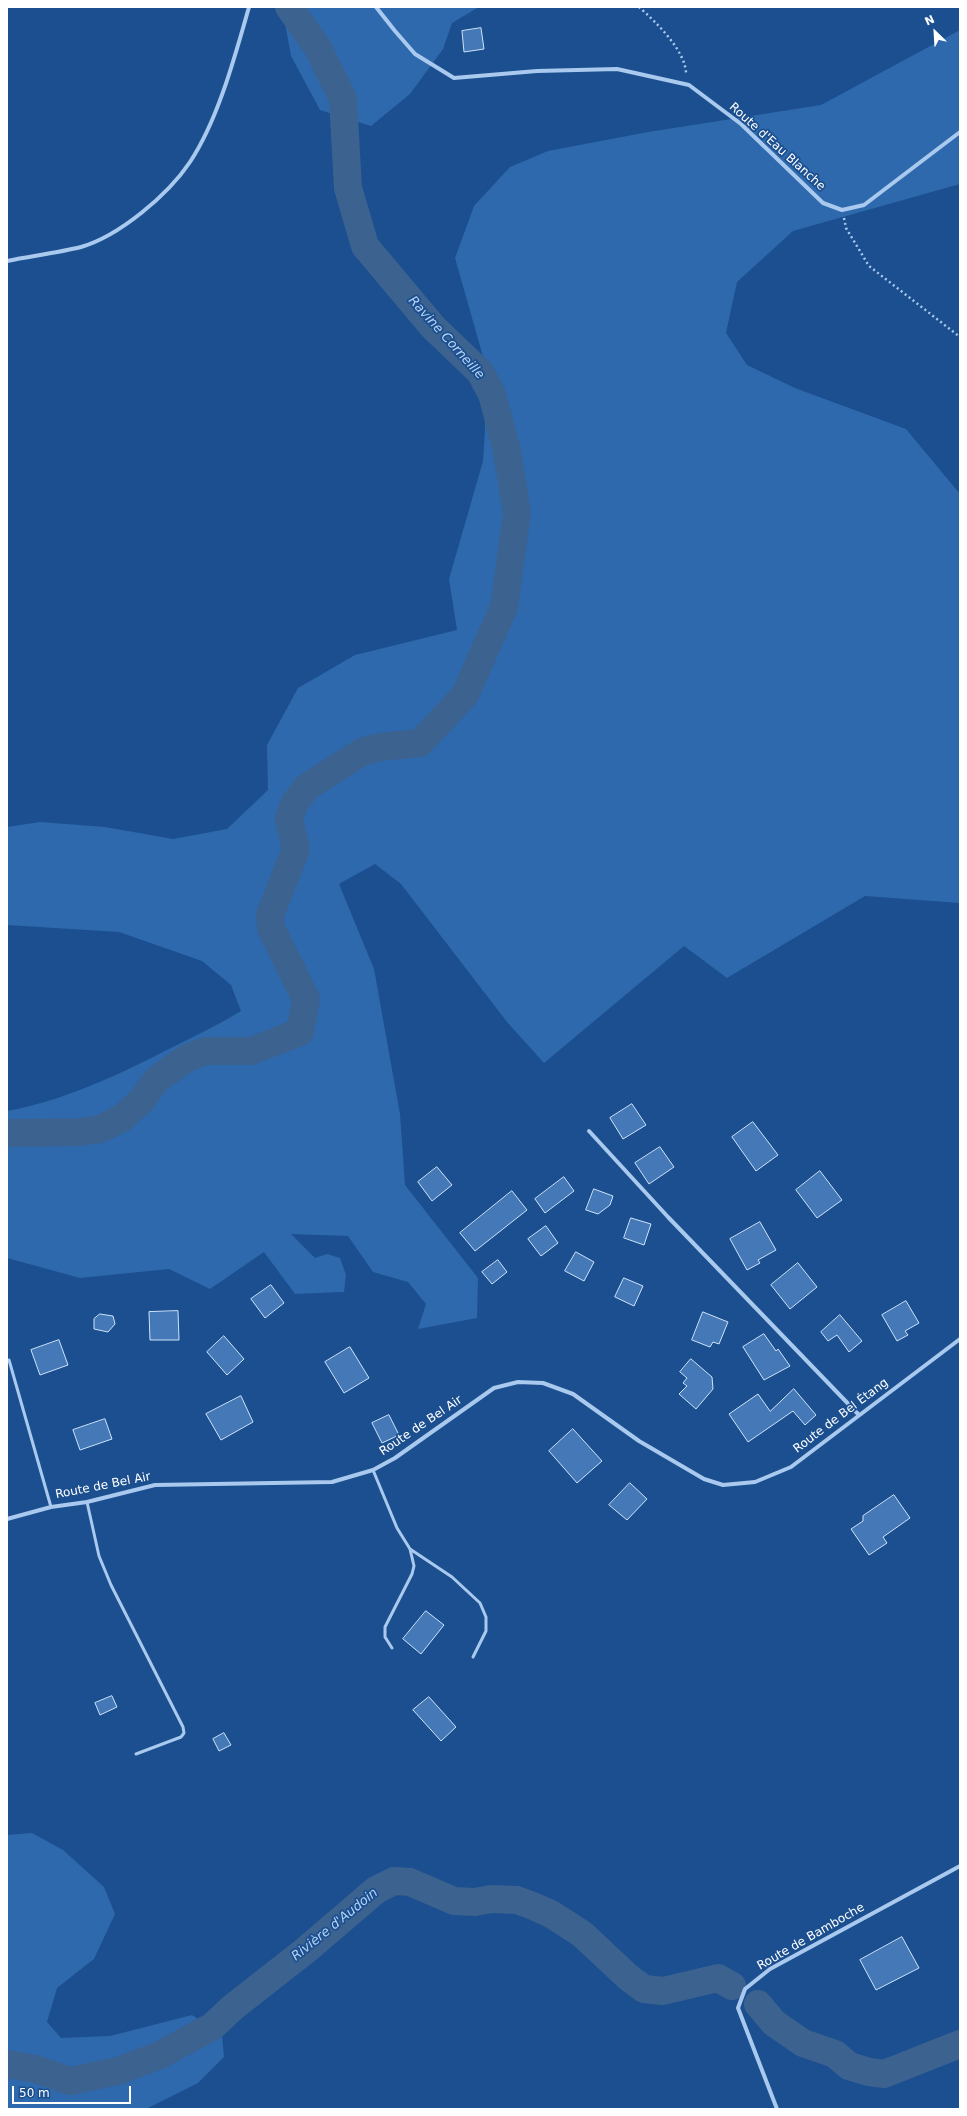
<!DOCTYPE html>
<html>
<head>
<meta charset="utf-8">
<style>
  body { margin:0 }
  #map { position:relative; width:967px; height:2116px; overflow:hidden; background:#1b4f8f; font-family:"DejaVu Sans",sans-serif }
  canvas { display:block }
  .frame { position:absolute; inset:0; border:8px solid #fff; pointer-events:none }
  .north { position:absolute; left:915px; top:12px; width:40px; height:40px; -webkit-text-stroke:3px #1b4f8f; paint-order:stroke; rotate:335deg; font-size:11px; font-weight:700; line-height:16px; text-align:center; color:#fff }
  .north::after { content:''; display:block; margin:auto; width:14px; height:18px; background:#fff; clip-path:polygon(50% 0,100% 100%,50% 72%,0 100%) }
  .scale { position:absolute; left:12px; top:2086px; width:119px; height:18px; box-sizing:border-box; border:2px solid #fff; border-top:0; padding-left:5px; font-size:12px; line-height:14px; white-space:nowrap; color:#fff; -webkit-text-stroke:3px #1b4f8f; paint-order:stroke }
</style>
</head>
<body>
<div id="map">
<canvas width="967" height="2116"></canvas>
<div class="frame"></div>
<div class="north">N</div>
<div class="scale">50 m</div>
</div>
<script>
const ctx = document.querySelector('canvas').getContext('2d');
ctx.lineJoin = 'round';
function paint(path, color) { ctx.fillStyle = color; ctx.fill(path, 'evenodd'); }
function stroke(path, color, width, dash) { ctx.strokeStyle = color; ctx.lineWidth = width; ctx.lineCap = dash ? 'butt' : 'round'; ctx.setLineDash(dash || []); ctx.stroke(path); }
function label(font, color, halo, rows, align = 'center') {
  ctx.font = font + ' "DejaVu Sans",sans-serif'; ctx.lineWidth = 3.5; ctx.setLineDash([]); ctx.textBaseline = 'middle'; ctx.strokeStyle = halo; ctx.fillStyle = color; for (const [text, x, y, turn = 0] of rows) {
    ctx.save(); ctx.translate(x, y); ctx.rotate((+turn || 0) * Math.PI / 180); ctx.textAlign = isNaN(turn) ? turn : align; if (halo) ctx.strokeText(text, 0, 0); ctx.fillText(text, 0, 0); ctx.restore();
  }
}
const green = new Path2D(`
  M282,7h197l-27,16 -9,26 -33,45 -39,32 -51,-16 -29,-54z
  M960,30v154l-167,47 -56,51 -11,51 21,32 48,23 111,41 54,65v409l-95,-7 -138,82 -43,-32 -140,117 -37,-41 -106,-138 -26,-20 -36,20 35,85 26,145 5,71 73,93 -1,40 -59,11 8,-25 -18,-22 -35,-10 -25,-36 -57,-2 24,24 12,-4 13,4 6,17 -2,17 -49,2 -31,-42 -54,37 -41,-20 -89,9 -73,-20v-147c56,-10 111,-36 162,-62 24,-12 49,-24 72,-38l-10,-26 -29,-24 -83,-29 -112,-7v-98l33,-5 65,5 68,12 54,-10 41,-39 -1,-45 31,-57 57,-33 102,-25 -8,-51 34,-118 2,-31 -1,-70 -29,-102 19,-52 36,-39 38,-16 100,-19 173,-27z
  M32,1833l31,17 41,37 11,27 -21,45 -37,29 -10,34 14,16 49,-2 82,-21 30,20 2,22 -26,26 -52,26h-139v-274z`);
const river = new Path2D(`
  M7,1133l74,-1 19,-3 22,-11 19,-17 16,-22 30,-21 19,-7h45l49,-19 6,-33 -35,-71 -1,-13 26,-66 -7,-30 5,-15 13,-17 55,-35 18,-5 40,-4 45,-48 39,-88 13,-94 -10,-62 -15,-57 -12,-22 -47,-45 -68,-81 -17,-58 -5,-89 -25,-51 -29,-41
  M758,2004l16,19 29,20 32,11 14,12 20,6 15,2 76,-30
  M7,2064l28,5 35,12 48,-10 42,-16 53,-29 19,-18 74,-58 70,-60 18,-9 16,1 44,19 21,1 16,-3 26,1 16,6 18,8 31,20 46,43 16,12 19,2 55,-13 14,8`);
const building = new Path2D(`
  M481,28l3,21 -20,3 -2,-21z
  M632,1104l14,21 -23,14 -13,-21z
  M753,1122l25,33 -22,16 -24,-34z
  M660,1147l14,20 -25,17 -14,-21z
  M437,1167l15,18 -20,16 -14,-19z
  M820,1171l22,29 -25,18 -21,-28z
  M564,1177l10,14 -29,22 -10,-14z
  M594,1189l19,7 -3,9 -12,9 -12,-4z
  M512,1191l15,19 -52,41 -15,-18z
  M631,1218l20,6 -7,21 -20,-7z
  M760,1222l16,28 -18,10 2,3 -13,7 -17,-31z
  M546,1226l12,17 -17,13 -13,-17z
  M576,1252l18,10 -10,19 -19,-10z
  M498,1260l9,12 -15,12 -10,-12z
  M798,1263l19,24 -27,22 -19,-24z
  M624,1278l19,8 -9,20 -19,-9z
  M271,1285l13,18 -19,15 -14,-19z
  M906,1301l13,22 -14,8 3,4 -11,6 -15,-26z
  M178,1311l1,29h-29l-1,-28z
  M703,1312l25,10 -9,22 -6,-2 -3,5 -18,-7z
  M100,1314l13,2 2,8 -7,8 -14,-3v-10z
  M840,1315l22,26 -13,11 -12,-17 -9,6 -7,-9z
  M764,1334l12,17 2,-2 12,17 -26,14 -21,-33z
  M224,1336l20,23 -17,16 -20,-23z
  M59,1340l9,25 -28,10 -9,-25z
  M350,1347l19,31 -25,15 -19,-31z
  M691,1359l21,18 1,12 -17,20 -17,-15 8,-8 -4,-3 4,-5 -7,-6z
  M794,1389l22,26 -11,10 -12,-14 -45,31 -19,-28 29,-20 12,17z
  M241,1396l12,26 -32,18 -15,-26z
  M389,1415l10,20 -17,8 -10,-20z
  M105,1419l7,20 -32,11 -7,-20z
  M573,1429l29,32 -25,22 -28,-32z
  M630,1483l17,16 -20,21 -18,-15z
  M894,1495l16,23 -27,19 4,6 -18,12 -18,-26 12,-8v-5z
  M426,1611l18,14 -23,29 -18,-15z
  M112,1696l5,11 -17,8 -5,-12z
  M429,1697l27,30 -15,14 -28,-31z
  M224,1733l7,12 -12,6 -6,-12z
  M902,1937l17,31 -43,22 -16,-30z`);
const path = new Path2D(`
  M639,7c17,15 48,45 47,68
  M844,218l2,10 23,38 91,71`);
const service = new Path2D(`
  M9,1360l42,147
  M373,1470l24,58 13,21 4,17 -2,8 -27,53v10l7,11
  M87,1502l12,54 12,29 72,142 1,6 -3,4 -45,17
  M410,1549l42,28 28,26 6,14v14l-13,26`);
const minor = new Path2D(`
  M376,7l19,24 20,23 39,24 83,-7 80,-2 72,16 52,39 82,79 19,7 22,-5 96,-73
  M7,261c24,-5 50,-8 74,-14 38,-11 87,-52 109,-85 28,-42 45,-106 59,-155
  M589,1131l79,86 191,198
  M7,1519l44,-12 36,-5 68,-17 177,-3 41,-12 22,-12 99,-70 24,-6 25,1 30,11 66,47 65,38 19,6 32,-3 36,-15 169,-128
  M777,2109l-39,-101 7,-19 25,-20 190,-103`);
const streetNames = [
  ["Route d'Eau Blanche",777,147,42],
  ["Route de Bel Étang",841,1416,-37],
  ["Route de Bel Air",421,1426,-34],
  ["Route de Bel Air",103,1486,-11],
  ["Route de Bamboche",811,1937,-30]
];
const waterNames = [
  ["Ravine Corneille",446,338,48],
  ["Rivière d'Audoin",335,1925,-39]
];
paint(green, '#2e69ad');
stroke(river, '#3c6290', 28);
paint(building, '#4478b7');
stroke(building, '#cfe3fa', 1);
stroke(path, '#a9c9ee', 2.5, [2, 3]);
stroke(service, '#a9c9ee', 3);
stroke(minor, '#a9c9ee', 4);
label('12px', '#fff', '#1b4f8f', streetNames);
label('italic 13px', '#b5d3f5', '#1b4f8f', waterNames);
</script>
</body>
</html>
